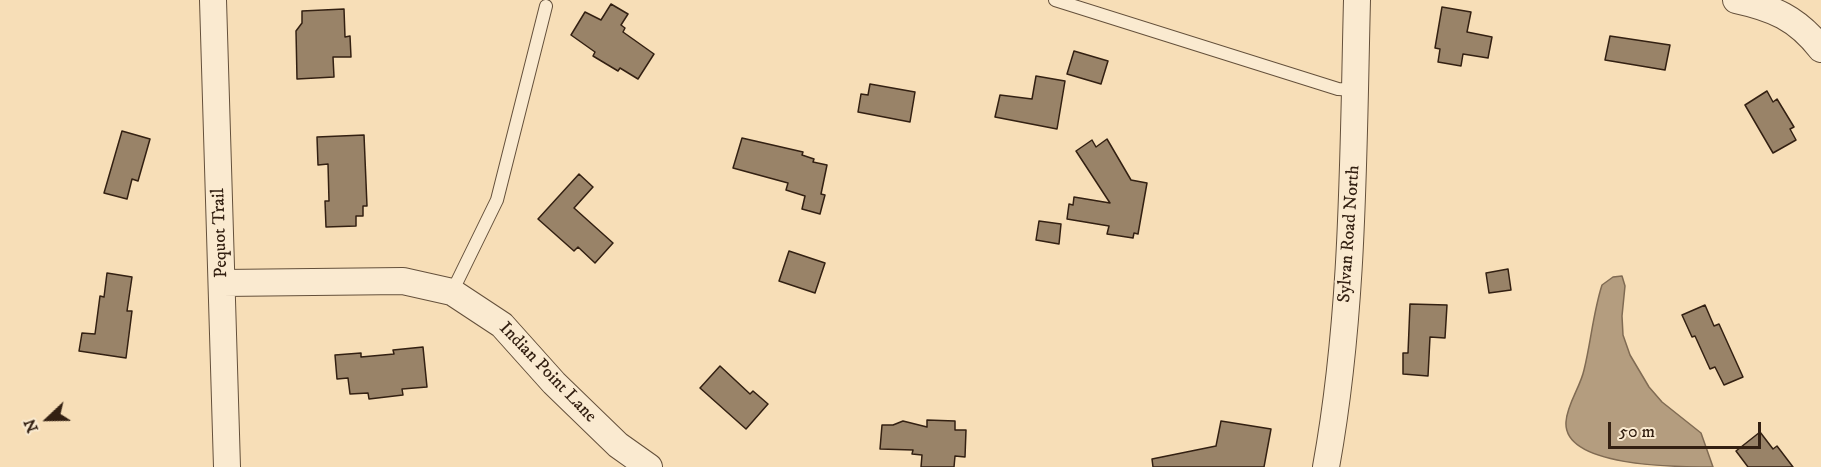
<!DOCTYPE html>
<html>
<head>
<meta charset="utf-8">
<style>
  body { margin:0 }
  #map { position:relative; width:1821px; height:467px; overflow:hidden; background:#f7deb7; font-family:"IM FELL DW Pica",serif }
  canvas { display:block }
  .north { position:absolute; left:18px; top:389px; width:60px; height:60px; -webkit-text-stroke:4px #faead0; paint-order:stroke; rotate:248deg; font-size:16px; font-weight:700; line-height:24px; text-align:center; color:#332012 }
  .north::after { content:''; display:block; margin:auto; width:21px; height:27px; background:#332012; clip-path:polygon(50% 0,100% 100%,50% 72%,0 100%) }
  .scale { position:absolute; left:1608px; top:422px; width:153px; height:27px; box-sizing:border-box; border:3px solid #332012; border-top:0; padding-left:8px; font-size:18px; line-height:21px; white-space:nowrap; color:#332012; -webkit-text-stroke:4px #faead0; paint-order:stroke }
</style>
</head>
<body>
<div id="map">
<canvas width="1821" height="467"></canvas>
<div class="north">N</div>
<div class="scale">50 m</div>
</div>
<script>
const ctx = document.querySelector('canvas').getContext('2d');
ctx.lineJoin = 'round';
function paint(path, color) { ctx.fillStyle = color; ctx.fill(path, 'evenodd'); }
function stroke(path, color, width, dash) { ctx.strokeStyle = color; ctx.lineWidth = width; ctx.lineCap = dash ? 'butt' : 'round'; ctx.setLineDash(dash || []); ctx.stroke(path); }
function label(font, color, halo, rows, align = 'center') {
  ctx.font = font + ' "IM FELL DW Pica",serif'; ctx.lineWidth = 4.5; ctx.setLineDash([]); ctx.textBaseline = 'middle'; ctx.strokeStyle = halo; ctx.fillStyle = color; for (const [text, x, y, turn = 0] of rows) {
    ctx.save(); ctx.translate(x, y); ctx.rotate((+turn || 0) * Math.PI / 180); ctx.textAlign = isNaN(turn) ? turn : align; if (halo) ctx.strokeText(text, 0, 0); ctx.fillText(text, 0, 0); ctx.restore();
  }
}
const water = new Path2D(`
  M1622,276l3,10 -3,30 1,19 7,20 19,32 13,15 39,31 12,34c-38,0 -150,0 -147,-45 1,-18 14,-34 18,-52 7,-28 9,-57 18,-85l11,-8z`);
const building = new Path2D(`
  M611,4l17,10 -7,11 4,3 -2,4 31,22 -16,25 -18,-11 -2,3 -25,-15 2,-4 -24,-17 14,-23 16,8z
  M1442,7l29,5 -4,20 25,5 -4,21 -25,-4 -2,12 -23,-4 2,-13 -5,-1z
  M344,9l1,28 5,-1 1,21h-18l1,20 -37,2 -1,-48 6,-8v-12z
  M1610,36l60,9 -5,25 -60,-10z
  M1074,51l34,10 -7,23 -34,-10z
  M1036,76l29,5 -8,48 -62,-12 5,-22 32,4z
  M870,84l45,8 -5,30 -52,-10 3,-18 7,1z
  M1767,91l6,11 4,-3 17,28 -4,2 6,11 -23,13 -28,-48z
  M122,131l28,8 -12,42 -6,-2 -5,20 -23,-6z
  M364,135l3,71h-4v10h-7v10l-30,1 -1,-26h4l-1,-37 -10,1 -1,-28z
  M742,138l61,14 -1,3 12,4 -1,3 14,3 -6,29 4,1 -5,19 -18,-5 3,-13 -19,-6 2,-7 -55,-15z
  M1107,139l24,41 16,3 -9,51 -4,-1 -1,5 -26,-4 2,-8 -42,-7 2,-15 4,1 1,-8 36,6 -34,-52 16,-11 4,7z
  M579,174l14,13 -19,21 39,35 -18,20 -17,-16 -4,4 -36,-32z
  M1039,221l22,3 -2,20 -23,-4z
  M789,251l36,12 -10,30 -36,-12z
  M1508,269l3,21 -22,3 -3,-20z
  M107,273l25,4 -5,34h5l-6,47 -47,-7 3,-18 13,1 5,-38 4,1z
  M1410,304l37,1 -2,33 -15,-1 -2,39 -25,-2v-21h5z
  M1705,305l9,21 5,-2 24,53 -19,8 -9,-18 -5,2 -15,-33 -3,1 -10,-22z
  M423,347l4,40 -25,2 1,6 -34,4 -1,-6 -18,1 -2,-16 -11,1 -2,-24 26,-2v4l33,-3 -1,-4z
  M720,366l30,28 3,-3 15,13 -22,25 -46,-41z
  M927,420l28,1v9h11l-1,27 -10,-1 -1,11h-33l1,-12 -10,-1 1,-4 -33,-1 2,-24h11l10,-4 24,6z
  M1221,421l50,8 -7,38h-111l-1,-8 64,-13z
  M1760,432l13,17 4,-3 16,21h-45l-12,-16z`);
const service = new Path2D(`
  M1055,0l283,89 18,1
  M452,292l45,-92 49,-194`);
const minor = new Path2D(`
  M213,0l14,467
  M1736,0c37,8 61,18 85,49
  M223,283l180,-2 49,11 50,33 52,58 64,62 31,22
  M1326,467c28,-154 27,-311 31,-467`);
const streetNames = [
  ["Pequot Trail",221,233,-92],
  ["Sylvan Road North",1350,234,-86],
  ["Indian Point Lane",547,373,46]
];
paint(water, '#b49d7f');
stroke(water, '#806b53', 1.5);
paint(building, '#998368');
stroke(building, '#332012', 1.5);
stroke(service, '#64503b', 14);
stroke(minor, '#64503b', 28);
stroke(service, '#faead0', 12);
stroke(minor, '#faead0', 26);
label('18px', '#332012', '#faead0', streetNames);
</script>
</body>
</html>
